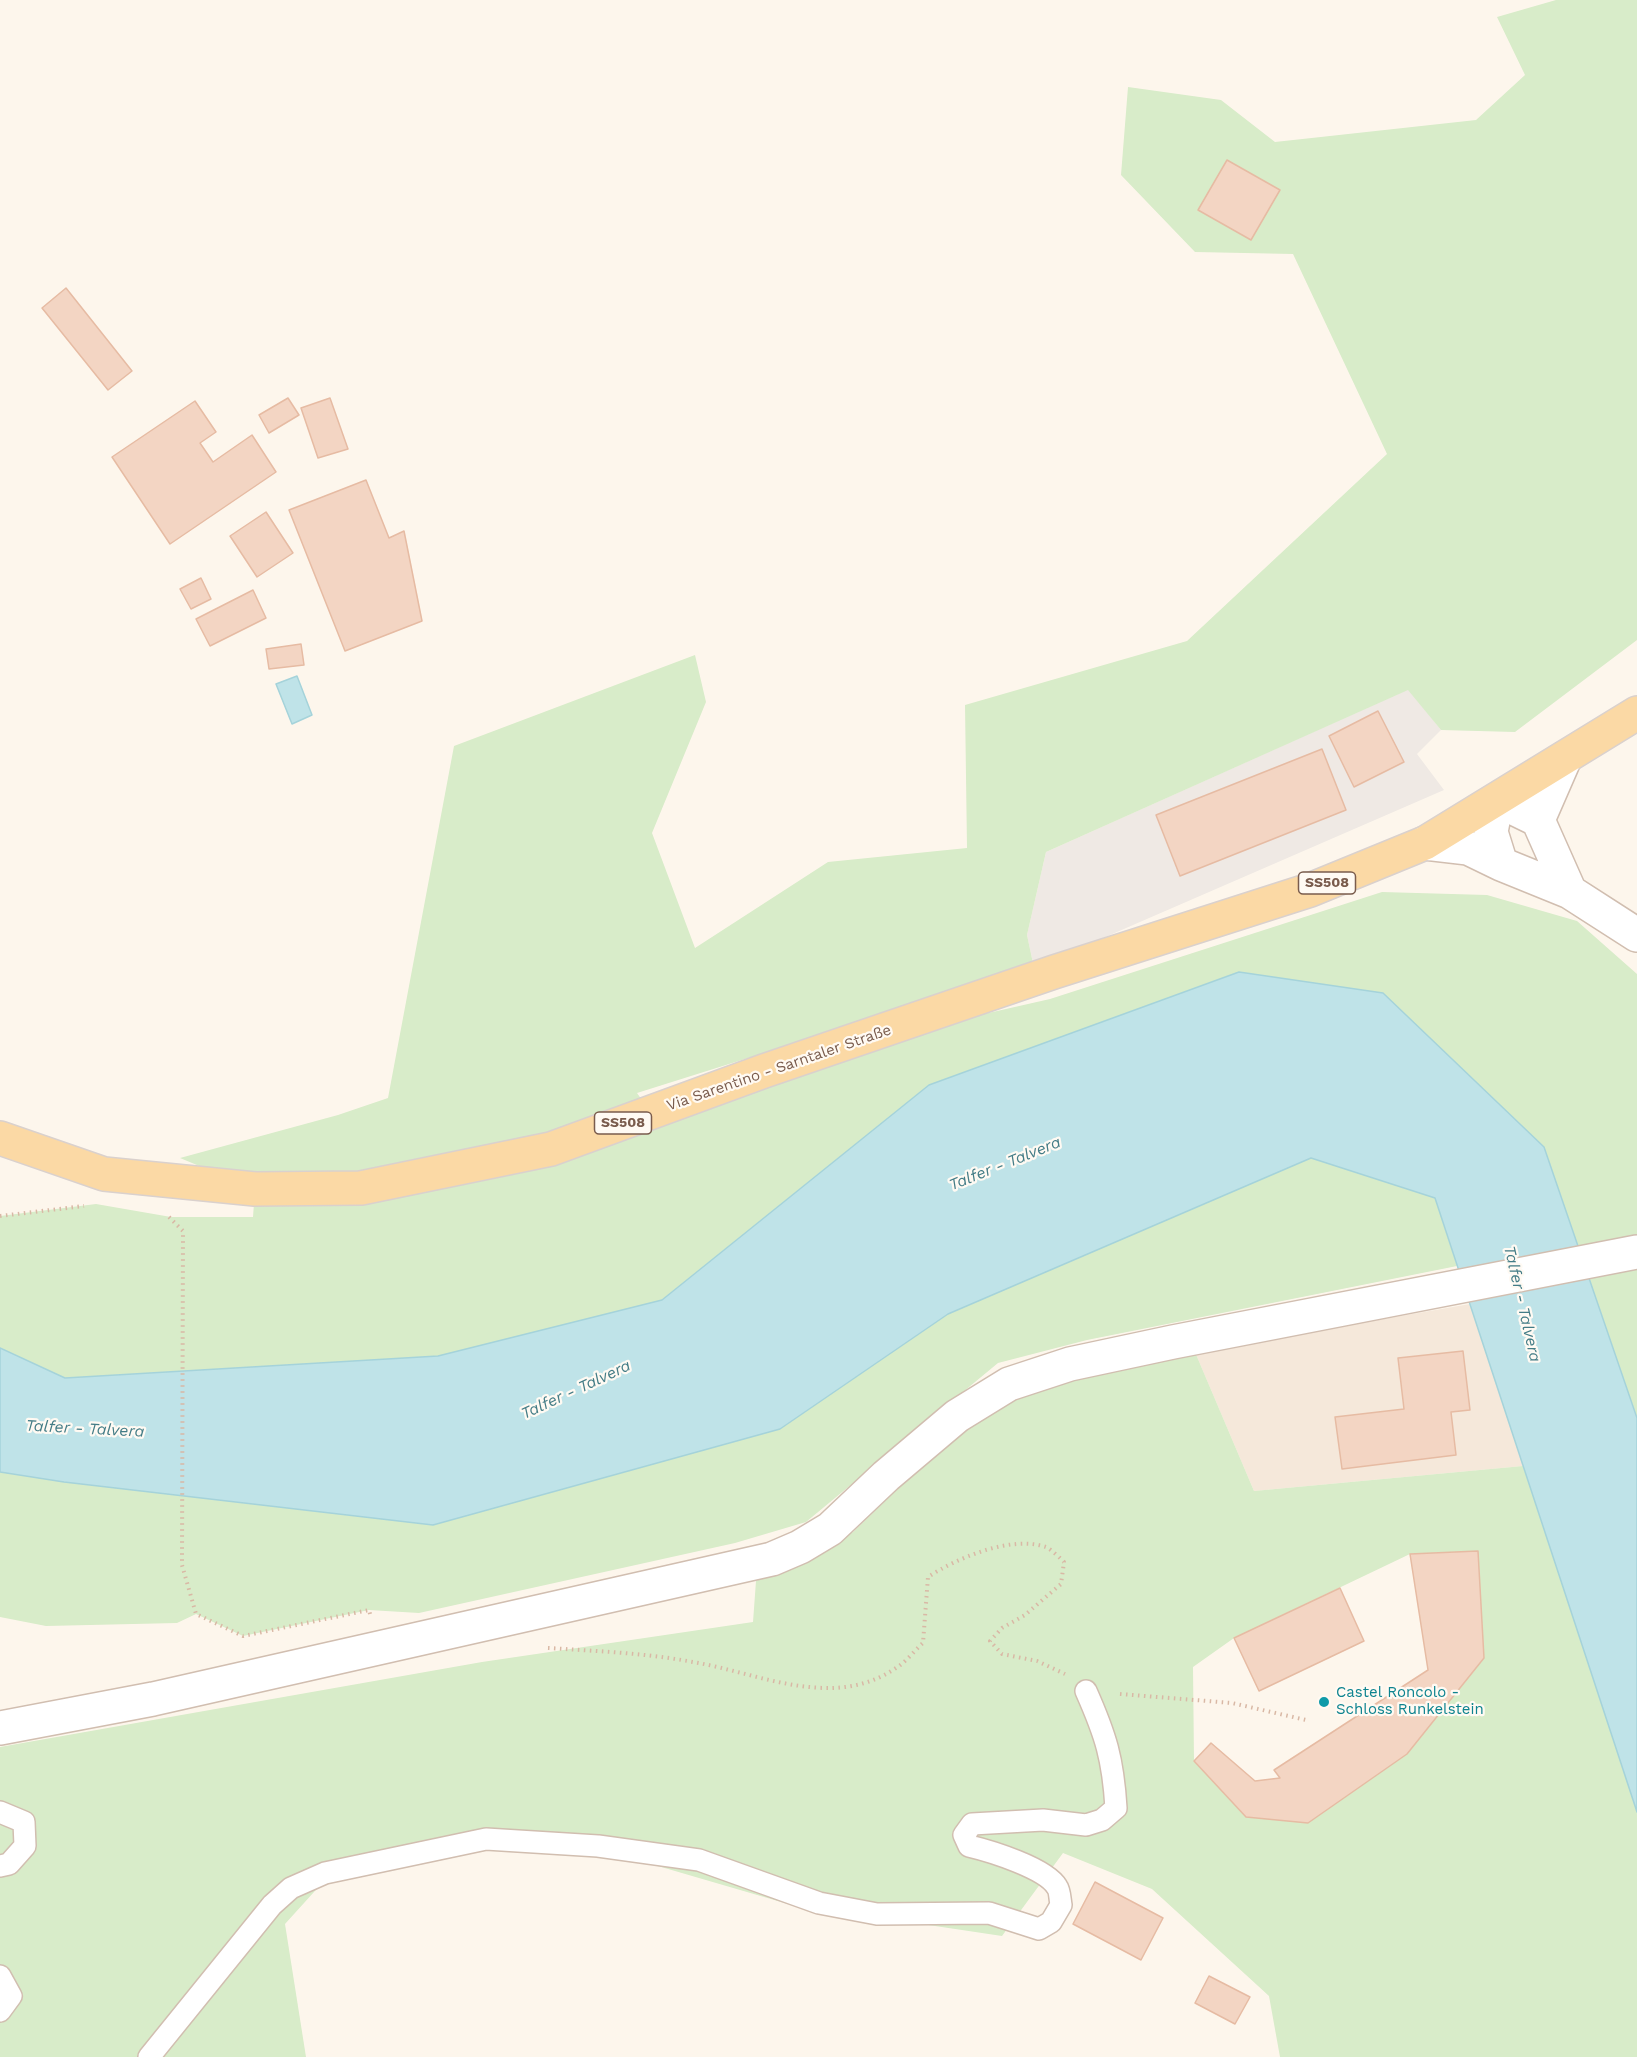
<!DOCTYPE html>
<html>
<head>
<meta charset="utf-8">
<style>
  body { margin:0 }
  canvas { display:block; background:#fdf6ec }
</style>
</head>
<body>
<canvas width="1637" height="2057"></canvas>
<script>
const ctx = document.querySelector('canvas').getContext('2d');
ctx.lineJoin = 'round';
function paint(path, color) { ctx.fillStyle = color; ctx.fill(path, 'evenodd'); }
function stroke(path, color, width, dash) { ctx.strokeStyle = color; ctx.lineWidth = width; ctx.lineCap = dash ? 'butt' : 'round'; ctx.setLineDash(dash || []); ctx.stroke(path); }
function label(font, color, halo, rows, align = 'center') {
  ctx.font = font + ' "Work Sans",sans-serif'; ctx.lineWidth = 4.5; ctx.setLineDash([]); ctx.textBaseline = 'middle'; ctx.strokeStyle = halo; ctx.fillStyle = color; for (const [text, x, y, turn = 0] of rows) {
    ctx.save(); ctx.translate(x, y); ctx.rotate((+turn || 0) * Math.PI / 180); ctx.textAlign = isNaN(turn) ? turn : align; if (halo) ctx.strokeText(text, 0, 0); ctx.fillText(text, 0, 0); ctx.restore();
  }
}
const residential = new Path2D(`
  M1470,1304l53,162 -269,25 -59,-139z`);
const industrial = new Path2D(`
  M1409,689l32,41 -24,24 27,36 -410,178 -7,-33 19,-83z`);
const green = new Path2D(`
  M1556,0h81v640l-122,92 -74,-2 -33,-40 -362,162 -19,83 7,33 -397,125 14,20 192,-67 207,-47 332,-107 105,3 90,26 60,53v444l-93,-271 -615,-62 -267,215 -224,56 -374,22 -64,-30v-132l96,-12 75,13h82l2,-28 -75,-31 158,-43 50,-17 66,-352 241,-91 11,47 -54,131 43,115 133,-86 139,-14 -2,-143 222,-64 200,-187 -94,-200 -98,-2 -74,-77 7,-88 93,13 54,42 201,-22 49,-45 -28,-58z
  M1311,1158l124,40 22,68 -370,74 -89,23 -192,159 -71,21 -316,70 -50,-3 -126,26 -47,-22 -19,9 -131,3 -46,-9v-145l64,10 369,43 347,-96 168,-115z
  M1195,1352l59,139 269,-25 114,344v247h-357l-11,-61 -117,-107 -89,-36 -61,83 -214,-32 -202,-59 -172,9 -81,17 -48,53 21,133h-306v-310l482,-85 271,-40 3,-41 97,-49 112,-108 64,-33zM1478,1551l6,107 -77,96 -161,63 -52,-56 -1,-94 41,-29 176,-84z`);
const water = new Path2D(`
  M297,676l15,39 -20,9 -16,-40z
  M1239,972l144,21 161,154 93,271v394l-202,-614 -124,-40 -363,156 -168,115 -347,96 -369,-43 -64,-10v-124l65,30 373,-22 224,-56 267,-215z`);
const building = new Path2D(`
  M1227,160l53,30 -29,50 -53,-30z
  M66,288l66,83 -24,19 -66,-82z
  M288,398l11,17 -30,18 -10,-18z
  M330,398l18,51 -30,9 -17,-50z
  M195,401l21,31 -16,11 13,19 39,-27 24,37 -106,72 -58,-87z
  M366,480l23,58 15,-7 18,90 -77,30 -56,-141z
  M266,512l27,41 -36,24 -27,-41z
  M201,578l10,21 -20,10 -11,-20z
  M253,590l13,28 -56,28 -14,-27z
  M301,644l3,21 -35,4 -3,-20z
  M1378,711l26,51 -50,25 -25,-51z
  M1322,749l24,61 -166,66 -24,-61z
  M1463,1351l7,59 -19,2 5,43 -114,14 -7,-52 69,-8 -6,-51z
  M1478,1551l6,107 -77,96 -99,69 -62,-6 -52,-56 17,-18 44,38 25,-3 -6,-8 154,-100 -18,-116z
  M1340,1588l24,53 -105,50 -25,-53z
  M1095,1882l68,36 -22,42 -68,-36z
  M1209,1976l41,21 -15,27 -40,-21z`);
const path = new Path2D(`
  M0,1216l84,-10
  M169,1217l14,14 -1,334 14,49 47,22 126,-26 1,4
  M548,1648c48,3 97,5 145,14 66,11 140,49 203,6 10,-6 18,-17 27,-25l5,-66c29,-19 83,-42 118,-30 6,3 13,10 18,15l-3,22 -36,31 -23,13 -12,13 12,13 35,7 28,13
  M1120,1694l112,9 74,17`);
const lane = new Path2D(`
  M0,1812l24,10 1,24 -16,18 -9,2
  M0,1976l11,20 -11,15
  M149,2057l123,-152 19,-17 34,-15 161,-34 112,7 101,14 120,43 58,11 112,-1 50,16 12,-7 10,-17c-1,-5 -1,-14 -4,-18 -11,-19 -67,-36 -88,-41l-5,-11 8,-11 71,-4 43,5 16,-5 14,-12c-3,-49 -10,-72 -30,-117`);
const street = new Path2D(`
  M1538,820l27,-62
  M1425,843l43,5 33,16 69,28 67,43
  M1501,864l-10,-32 6,-32 41,20 32,72
  M0,1728l153,-29 619,-140 28,-12 30,-18 56,-53 71,-60 52,-32 61,-20 103,-22 464,-90`);
const primary = new Path2D(`
  M0,1138l104,36 151,15 106,-1 190,-39 213,-78 290,-99 256,-82 115,-47 212,-130`);
const markers = [
  [1324,1702,6,"#0f9aa8"]
];
const shields = [
  [1327,883,57],
  [623,1123,57]
];
const shieldNames = [
  ["SS508",1327,883],
  ["SS508",623,1123]
];
const streetNames = [
  ["Via Sarentino - Sarntaler Straße",779,1068,-19]
];
const cultureNames = [
  ["Castel Roncolo -",1336,1693],
  ["Schloss Runkelstein",1336,1710]
];
const waterNames = [
  ["Talfer - Talvera",1005,1164,-22],
  ["Talfer - Talvera",1522,1304,77],
  ["Talfer - Talvera",576,1390,-25],
  ["Talfer - Talvera",85,1429,3]
];
paint(residential, '#f5e8da');
paint(industrial, '#efe9e4');
paint(green, '#d8ecc9');
paint(water, '#bfe3e8');
stroke(water, '#a5d3da', 1.5);
paint(building, '#f3d5c3');
stroke(building, '#e6bba3', 1.5);
stroke(lane, '#d1beb0', 24);
stroke(street, '#d1beb0', 36);
stroke(primary, '#dad1cd', 36);
stroke(path, '#d9b8a5', 4, [1.5, 4.5]);
stroke(lane, '#fff', 21);
stroke(street, '#fff', 33);
stroke(primary, '#fbd9a5', 33);
for (const [x, y, r, color] of markers) { const dot = new Path2D(); dot.arc(x, y, r, 0, 2 * Math.PI); ctx.fillStyle = color; ctx.fill(dot); stroke(dot, '#fffaf3', 2); }
for (const [x, y, w] of shields) { const box = new Path2D(); box.roundRect(x - w / 2, y - 11, w, 22, 4.5); ctx.fillStyle = '#fffaf3'; ctx.fill(box); stroke(box, '#7a5c4d', 1.5); }
label('bold 14px', '#7a5c4d', null, shieldNames);
label('15px', '#7a5c4d', '#fffaf3', streetNames);
label('15px', '#0d838f', '#fffaf3', cultureNames, 'left');
label('italic 16px', '#437c86', '#fffaf3', waterNames);
</script>
</body>
</html>
